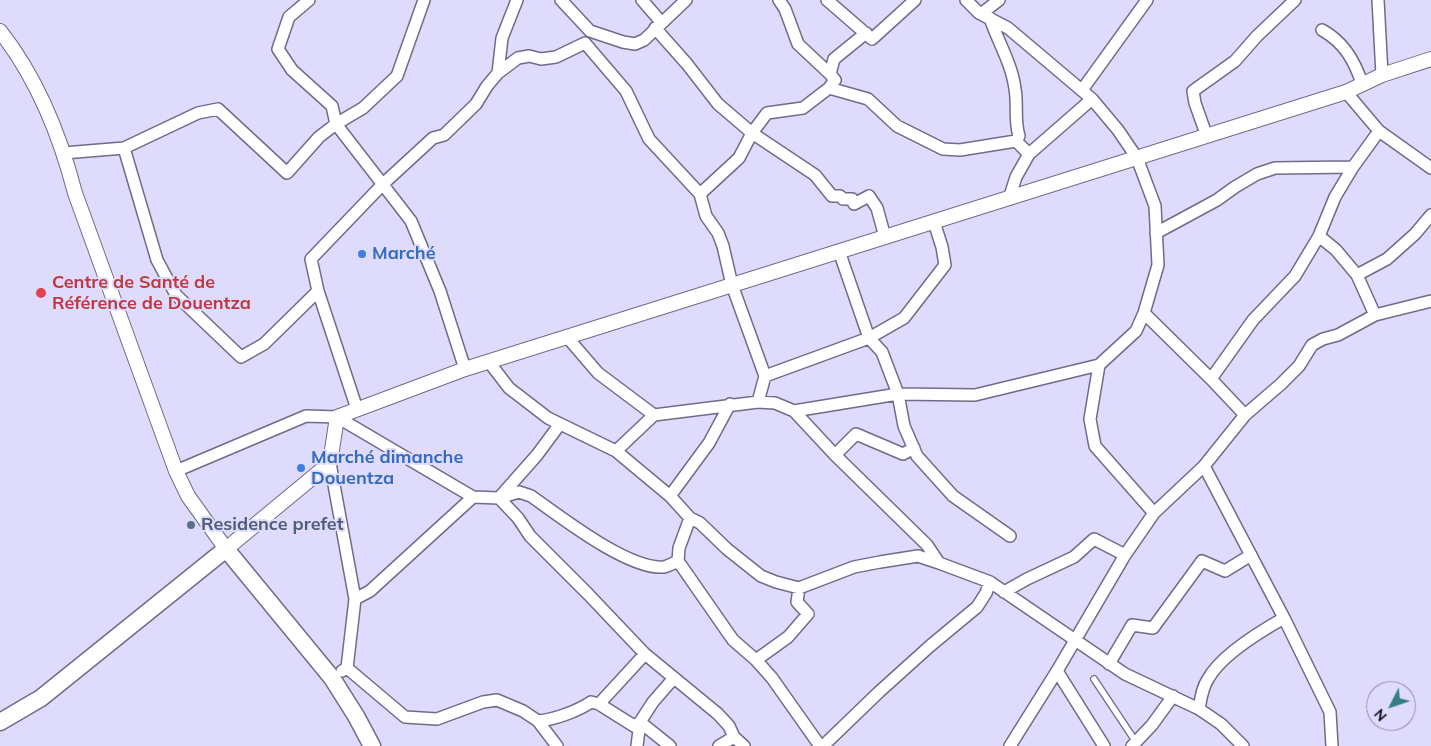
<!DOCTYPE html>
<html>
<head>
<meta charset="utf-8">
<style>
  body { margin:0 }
  #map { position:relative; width:1431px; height:746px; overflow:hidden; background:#dfdbfc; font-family:Mulish,sans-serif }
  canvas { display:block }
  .north { position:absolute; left:1366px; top:681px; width:50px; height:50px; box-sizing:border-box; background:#dfdbfc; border:1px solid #8c89a1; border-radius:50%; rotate:229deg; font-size:14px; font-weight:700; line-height:20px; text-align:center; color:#0f0d18 }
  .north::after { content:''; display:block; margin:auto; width:18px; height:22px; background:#367e85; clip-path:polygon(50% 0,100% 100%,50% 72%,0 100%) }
</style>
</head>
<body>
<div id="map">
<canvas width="1431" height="746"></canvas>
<div class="north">N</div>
</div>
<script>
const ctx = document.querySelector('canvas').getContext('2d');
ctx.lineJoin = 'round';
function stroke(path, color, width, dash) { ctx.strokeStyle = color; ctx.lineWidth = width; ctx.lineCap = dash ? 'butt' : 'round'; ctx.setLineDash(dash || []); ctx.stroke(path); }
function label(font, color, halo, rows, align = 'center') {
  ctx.font = font + ' Mulish,sans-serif'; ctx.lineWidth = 4; ctx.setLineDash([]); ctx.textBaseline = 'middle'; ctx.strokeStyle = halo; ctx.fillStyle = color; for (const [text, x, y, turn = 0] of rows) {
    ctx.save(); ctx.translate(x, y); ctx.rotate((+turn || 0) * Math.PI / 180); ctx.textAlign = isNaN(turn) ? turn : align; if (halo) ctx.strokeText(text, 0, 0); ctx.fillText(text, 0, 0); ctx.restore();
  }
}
const service = new Path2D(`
  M1094,679l42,63`);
const minor = new Path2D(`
  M309,0l-20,17 -11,32 14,21 40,36 4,18 75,97 29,70 25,78
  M561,0l29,31 33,11 12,2 9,-4 42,-40
  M642,0l19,22
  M779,0l6,9 13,35 32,30
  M827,0l45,39 43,-39
  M966,0l13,13 29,15 84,71 26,31 19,28 18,48 3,59 -14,48 -8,18 -37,34 -9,54 5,27 59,67
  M1378,0l4,75
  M981,14l18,-14
  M990,18c8,24 22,46 25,71 3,16 -1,31 4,47l-3,5
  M655,28l32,36 31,40 34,29 63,42 17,21h8l3,3h9l2,5 15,-8 8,12 8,29
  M1322,30c22,12 33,31 40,54
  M585,43l41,48 23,48 51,55 6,22 12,17 5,13 9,39 33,91
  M498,73l4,-35 15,-38
  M829,88l39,11 29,27 46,23 17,1 56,-9 13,13
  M1082,90l65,-90
  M1346,92l33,39 52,37
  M1206,134l-11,-31 -2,-12 42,-30 22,-25 38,-36
  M124,148l33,112 19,35 65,62 23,-13 54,-53
  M64,153l60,-5 74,-35 20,-4 69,64 32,-36 17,-13 27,-16 34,-32 27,-76
  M700,194l39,-36 13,-25 15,-20 36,-5 26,-20 6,-8 -5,-6 4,-15 32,-26
  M1009,199l7,-22 13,-23 63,-55
  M1156,233l61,-33 18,-13 22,-13 18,-6 78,-1
  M1319,236l17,14 21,25 18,40
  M839,251l30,87 13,14 16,42 6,32 13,30 36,40 57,40
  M1357,275l30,-16 28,-25 16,-19
  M1144,313l67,66 34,36
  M567,337l31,36 56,42
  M489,362l20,26 39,30 68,33 54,45 20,22 10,5 27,26 34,27 15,6 23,6 55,-21 26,-5 38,-6 21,7 51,19 135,92 74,35 22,15 22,22
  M1211,379l42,-59 42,-44 24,-40 16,-39 18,-30 26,-36
  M758,402l7,-26 104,-38 35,-20 41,-53 -3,-18 -8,-25
  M357,409l-39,-118 -7,-32 72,-75 50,-46 11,-3 32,-31 11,-18 11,-13 20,-15 11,-2 12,3 15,-2 29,-14
  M794,411l104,-17 77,1 124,-30
  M560,424l-23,31 -38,43 20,-6 12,4c30,21 97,74 133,71 4,-1 10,-4 14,-6
  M616,451l38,-36 104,-13 17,1 19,8 41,44 92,90 12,18
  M835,455l21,-21 47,20 11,-6
  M330,463l25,136 -8,69 -5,3
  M1204,466l80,152 46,94 2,34
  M176,471l130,-55 31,1 136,80 26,1 19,20 12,18 58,58 57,60 73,60 11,12 5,11 10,9
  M670,496l39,-53 21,-39
  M690,518l-11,30 -1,13 55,79 23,20 16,18 48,68
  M1004,592l23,-13 47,-22 20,-18 31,16
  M355,599l15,-8 103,-94
  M756,660l32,-23 20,-23 -11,-12 2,-14
  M1109,664l23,-39 21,3 49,-67 23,10 26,-16
  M347,668l58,49 32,2 46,-17 14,-2 26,11 15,10 19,25
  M1057,671l47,75
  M599,704l46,-50
  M1199,709c2,-11 3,-21 9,-30 13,-24 53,-48 76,-61
  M538,721c15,-1 40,-10 53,-19l8,2 35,22 6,-4 30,24
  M637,746l3,-24 13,-20 20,-23
  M719,746l15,-9
  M823,746l56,-54 51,-46 47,-39 9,-14 4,-11
  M1010,746l47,-75 68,-116 29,-42 50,-47 41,-51 36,-31 18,-18 13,-21 11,-6 15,-4 37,-20 56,-14
  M1132,746l20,-21 21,-29`);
const tertiary = new Path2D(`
  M0,31c37,47 60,104 75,162l101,278 12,25 38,53 104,-86 7,-46 128,-48 881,-277 36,-17 49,-16`);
const secondary = new Path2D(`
  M0,722l41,-24 185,-149 106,129 24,38 16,30`);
const markers = [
  [362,254,5,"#3f7fe0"],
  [41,293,6,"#e0444e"],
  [301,468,5,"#3f7fe0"],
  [191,525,5,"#5c6f8a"]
];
const shopNames = [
  ["Marché",372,254],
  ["Marché dimanche",311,458],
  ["Douentza",311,479]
];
const healthNames = [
  ["Centre de Santé de",52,283],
  ["Référence de Douentza",52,304]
];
const serviceNames = [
  ["Residence prefet",201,525]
];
stroke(service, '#6f6b88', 8);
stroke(minor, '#6f6b88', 14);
stroke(tertiary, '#6f6b88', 16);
stroke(secondary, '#6f6b88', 19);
stroke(service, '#fff', 5.5);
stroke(minor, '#fff', 11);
stroke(tertiary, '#fff', 14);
stroke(secondary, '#fff', 16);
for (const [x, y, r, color] of markers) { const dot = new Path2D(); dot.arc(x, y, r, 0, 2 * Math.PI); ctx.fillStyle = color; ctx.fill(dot); stroke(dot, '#dfdbfc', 2); }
label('bold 18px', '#366cbe', '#dfdbfc', shopNames, 'left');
label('bold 18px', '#be3a42', '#dfdbfc', healthNames, 'left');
label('bold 18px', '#4e5e75', '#dfdbfc', serviceNames, 'left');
</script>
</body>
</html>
